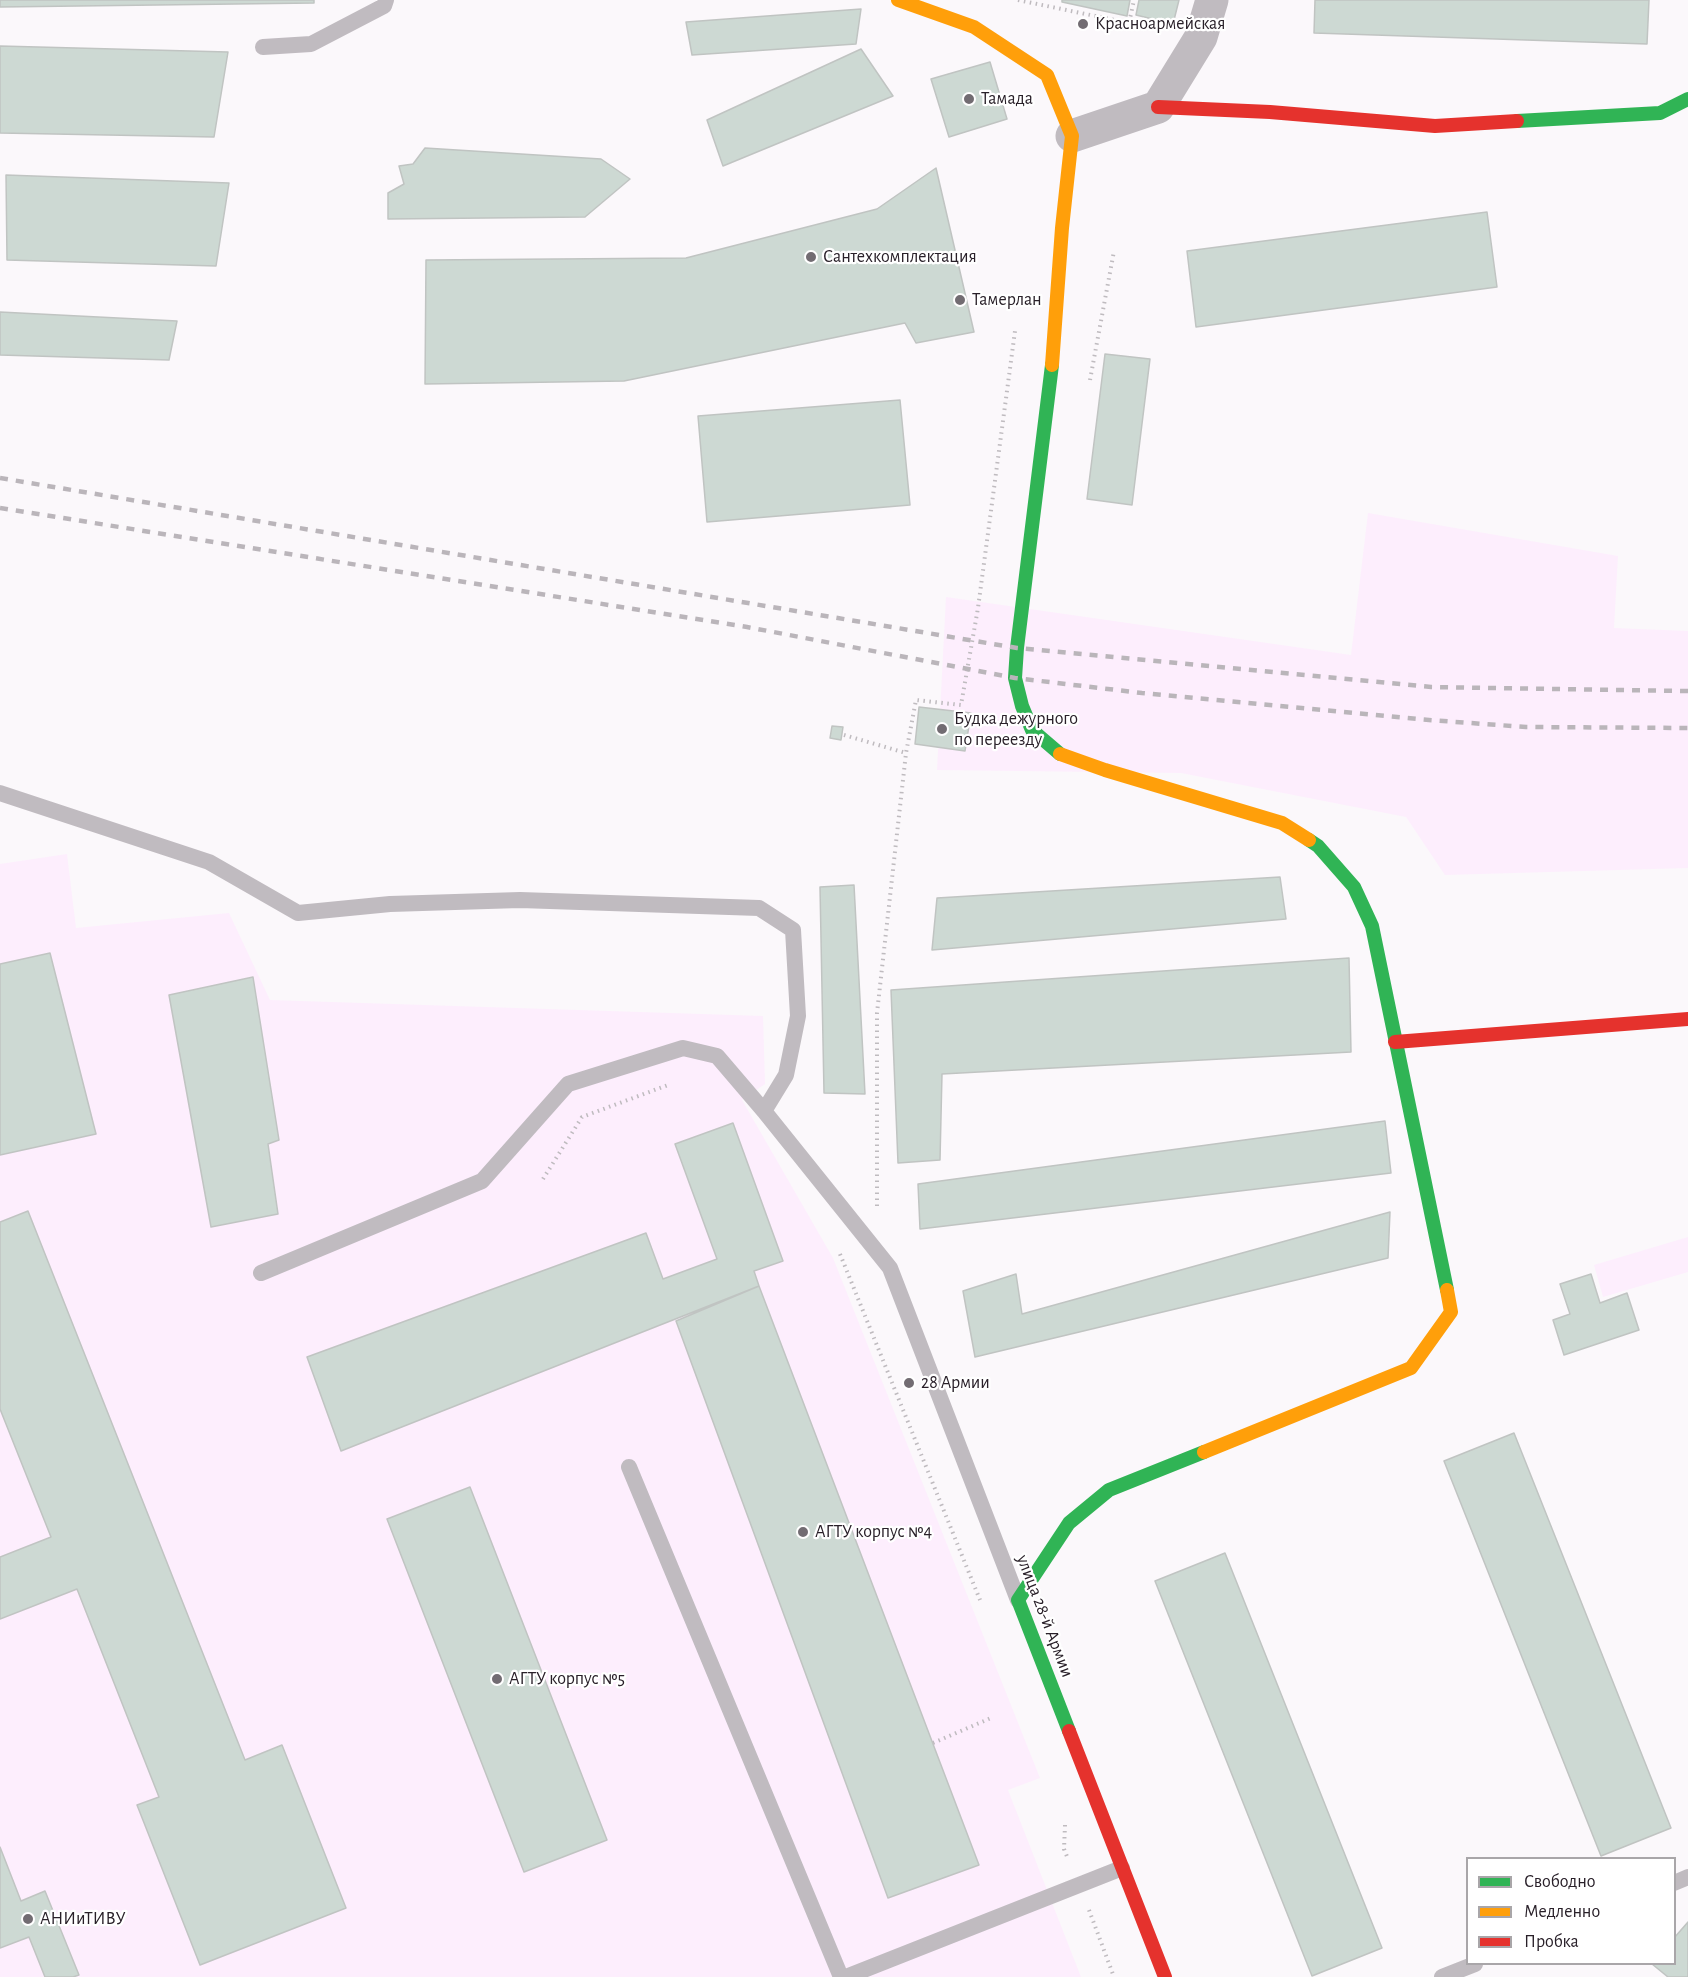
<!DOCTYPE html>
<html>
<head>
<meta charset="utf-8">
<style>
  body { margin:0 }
  #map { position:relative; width:1688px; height:1977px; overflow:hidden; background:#fbf8fb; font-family:"Alegreya Sans",sans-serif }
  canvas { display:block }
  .legend { position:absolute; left:1466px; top:1857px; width:210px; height:108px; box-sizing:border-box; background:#fff; border:2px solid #a9a6a9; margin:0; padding:8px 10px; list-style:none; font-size:18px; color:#292029 }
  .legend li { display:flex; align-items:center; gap:12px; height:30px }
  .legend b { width:30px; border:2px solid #a9a6a9 }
</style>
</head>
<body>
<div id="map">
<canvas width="1688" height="1977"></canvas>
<ul class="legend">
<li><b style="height:8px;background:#30b455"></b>Свободно</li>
<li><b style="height:8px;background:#ff9f0a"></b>Медленно</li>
<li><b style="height:8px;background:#e5322d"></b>Пробка</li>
</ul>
</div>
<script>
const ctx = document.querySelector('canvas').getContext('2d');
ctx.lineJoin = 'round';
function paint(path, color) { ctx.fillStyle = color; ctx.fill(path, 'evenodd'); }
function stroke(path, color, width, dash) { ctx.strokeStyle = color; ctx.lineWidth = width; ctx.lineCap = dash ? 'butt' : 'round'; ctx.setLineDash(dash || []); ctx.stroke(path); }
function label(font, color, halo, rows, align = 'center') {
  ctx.font = font + ' "Alegreya Sans",sans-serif'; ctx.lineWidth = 4.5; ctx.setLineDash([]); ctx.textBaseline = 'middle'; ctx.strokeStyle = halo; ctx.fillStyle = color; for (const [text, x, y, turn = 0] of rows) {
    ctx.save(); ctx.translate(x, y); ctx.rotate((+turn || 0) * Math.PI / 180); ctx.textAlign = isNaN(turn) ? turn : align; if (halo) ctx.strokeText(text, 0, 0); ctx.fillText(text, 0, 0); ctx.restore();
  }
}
const built = new Path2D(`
  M1368,513l250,43 -4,72 74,3v237l-243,7 -39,-58 -225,-44 -244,-3 9,-173 405,58z
  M67,854l9,74 153,-15 41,87 493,16 2,68 -23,16 91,158 207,520 -32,12 73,187h-1081v-1113z
  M1688,1237v35l-85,25 -9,-32z`);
const building = new Path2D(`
  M0,0h314v3l-314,4z
  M1062,0h68l-3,16 -65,-14z
  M1139,0h40l-6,24 -37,-9z
  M1315,0h334l-2,44 -333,-11z
  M861,9l-5,35 -164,11 -6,-33z
  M0,46l228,6 -14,85 -214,-4z
  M861,49l32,47 -170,70 -16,-46z
  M990,62l17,57 -58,18 -18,-58z
  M425,148l176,11 29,20 -45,38 -197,2v-26l16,-9 -5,-18 14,-2z
  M936,168l38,164 -58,11 -11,-20 -281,58 -199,3 1,-124 260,-2 191,-49z
  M6,175l223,8 -13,83 -209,-6z
  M1487,212l10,75 -301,40 -9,-76z
  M0,312l177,9 -8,39 -169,-5z
  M1105,354l45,5 -18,146 -45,-6z
  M900,400l10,105 -203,17 -9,-106z
  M919,707l52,6 -6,38 -50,-7z
  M832,726l11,1 -2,13 -11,-2z
  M1280,877l6,42 -354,31 5,-52z
  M854,885l11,209 -41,-1 -4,-206z
  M50,953l46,181 -96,21v-191z
  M1349,958l2,94 -409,22 -2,86 -42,3 -7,-173z
  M253,977l26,163 -11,4 10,70 -67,13 -42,-232z
  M1385,1121l6,52 -471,56 -2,-45z
  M733,1123l50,138 -29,10 5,15 -418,165 -34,-94 339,-124 17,46 54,-20 -42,-115z
  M28,1211l217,549 37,-15 64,163 -146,57 -63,-160 22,-8 -82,-208 -77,30v-62l51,-20 -51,-128v-187z
  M1390,1212l-2,46 -413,99 -12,-66 53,-17 6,40z
  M1591,1274l9,29 27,-10 12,37 -75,25 -11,-35 17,-6 -10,-30z
  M759,1286l220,579 -91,33 -212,-577z
  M1514,1433l157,395 -70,28 -157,-395z
  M470,1487l137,353 -83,32 -137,-353z
  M1225,1553l157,395 -70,28 -157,-395z
  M0,1847l21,54 24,-10 34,84 -6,2h-28l-16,-40 -29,11z
  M1688,1922v55h-20l-16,-13h22v-26z`);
const path = new Path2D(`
  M1018,0l111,23 5,-23
  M1090,380l24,-129
  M844,735l62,18
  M543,1179l39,-62 86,-32
  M877,1206v-193l29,-260 10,-53 45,5 17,-97 37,-277
  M840,1254l140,346
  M933,1743l58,-25
  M1065,1825l-1,24 4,10
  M1089,1910l25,67`);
const lane = new Path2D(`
  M263,47l48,-3 73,-38 2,-6
  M0,793l209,69 89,51 92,-9 130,-4 239,8 34,22 5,86 -12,59 -22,36
  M261,1273l221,-92 86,-97 115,-36 34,8 47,55 126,157 128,332
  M629,1467l212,510
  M1674,1883l14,-6
  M846,1977l276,-109
  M1442,1977l33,-13`);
const street = new Path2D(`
  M1072,136l86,-29 43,-70 11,-37`);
const fast = new Path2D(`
  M1517,121l143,-8 28,-14
  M1052,365l-35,283 -2,30 7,28 10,24 28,24
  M1309,840l9,6 36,41 18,39 75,364
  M1069,1731l-51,-131 51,-77 40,-33 95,-38`);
const slow = new Path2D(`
  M898,0l76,27 73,48 25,61 -10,92 -10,137
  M1060,754l45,16 177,53 27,17
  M1204,1452l207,-84 40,-56 -4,-22`);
const jam = new Path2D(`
  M1158,107l112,5 165,14 82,-5
  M1395,1042l293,-23
  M1069,1731l96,246`);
const rail = new Path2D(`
  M0,478l1017,170 414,39 257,4
  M0,508l747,119 268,51 127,15 287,27 97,7 162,1`);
const markers = [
  [1083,24,6,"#726c72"],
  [969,99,6,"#726c72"],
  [811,257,6,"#726c72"],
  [960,300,6,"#726c72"],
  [942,729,6,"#726c72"],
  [909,1383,6,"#726c72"],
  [803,1532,6,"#726c72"],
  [497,1679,6,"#726c72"],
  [28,1919,6,"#726c72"]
];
const poiNames = [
  ["Красноармейская",1095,24],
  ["Тамада",981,99],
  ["Сантехкомплектация",823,257],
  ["Тамерлан",972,300],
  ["Будка дежурного",954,719],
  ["по переезду",954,740],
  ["28 Армии",921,1383],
  ["АГТУ корпус №4",815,1532],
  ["АГТУ корпус №5",509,1679],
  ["АНИиТИВУ",40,1919]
];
const streetNames = [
  ["улица 28-й Армии",1045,1616,69]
];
paint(built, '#fdeefd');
paint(building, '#cdd9d3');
stroke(building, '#c0c4c2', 1.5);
stroke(path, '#bfbbbf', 4, [1.5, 4.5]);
stroke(lane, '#c0bbc0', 16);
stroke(street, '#c0bbc0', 33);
stroke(fast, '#30b455', 14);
stroke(slow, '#ff9f0a', 14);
stroke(jam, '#e5322d', 14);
stroke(rail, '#bab5ba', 4.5, [8, 8]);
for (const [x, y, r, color] of markers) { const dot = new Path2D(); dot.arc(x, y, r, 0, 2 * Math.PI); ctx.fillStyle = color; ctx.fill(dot); stroke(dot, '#fff', 2); }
label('18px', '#292029', '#fff', poiNames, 'left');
label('18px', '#292029', '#fff', streetNames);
</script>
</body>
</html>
